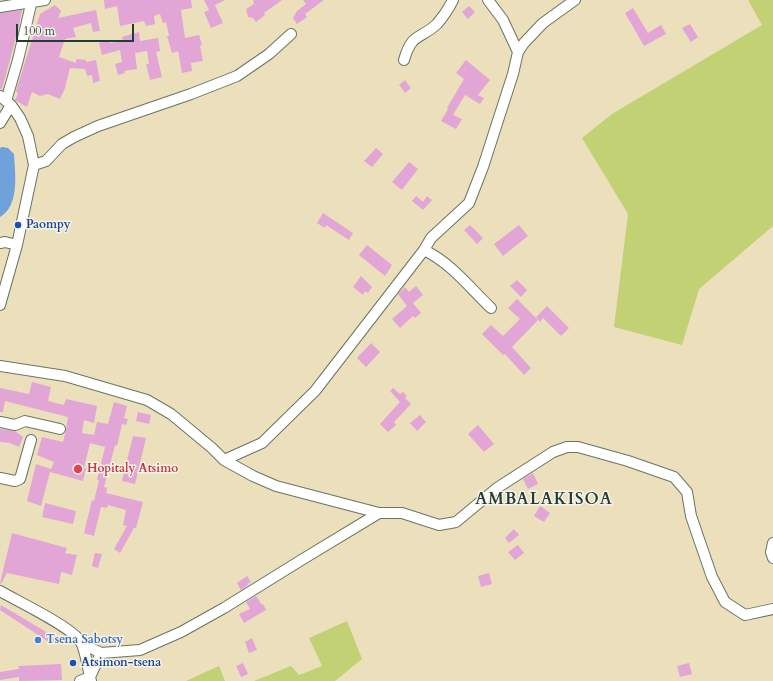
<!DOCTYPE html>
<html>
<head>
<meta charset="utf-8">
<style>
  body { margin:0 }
  #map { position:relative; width:773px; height:681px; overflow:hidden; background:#ebdfbc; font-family:Cardo,serif }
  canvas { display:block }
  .scale { position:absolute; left:16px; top:24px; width:118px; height:18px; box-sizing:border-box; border:2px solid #1f3d34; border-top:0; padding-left:5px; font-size:12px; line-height:14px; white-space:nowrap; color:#1f3d34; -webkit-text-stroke:3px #f7f3e8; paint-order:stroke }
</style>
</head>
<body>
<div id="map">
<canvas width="773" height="681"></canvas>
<div class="scale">100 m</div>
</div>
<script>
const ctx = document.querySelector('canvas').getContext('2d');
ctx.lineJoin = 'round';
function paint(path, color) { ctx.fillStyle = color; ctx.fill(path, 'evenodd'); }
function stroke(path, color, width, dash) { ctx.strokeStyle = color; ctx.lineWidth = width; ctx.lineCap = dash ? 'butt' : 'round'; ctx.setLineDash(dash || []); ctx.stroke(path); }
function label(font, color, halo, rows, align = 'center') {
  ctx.font = font + ' Cardo,serif'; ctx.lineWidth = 3; ctx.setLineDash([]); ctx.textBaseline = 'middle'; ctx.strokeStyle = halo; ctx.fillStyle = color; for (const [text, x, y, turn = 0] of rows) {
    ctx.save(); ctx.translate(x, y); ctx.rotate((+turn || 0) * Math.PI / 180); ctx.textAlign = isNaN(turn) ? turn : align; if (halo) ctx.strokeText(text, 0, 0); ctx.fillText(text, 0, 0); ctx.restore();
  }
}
const green = new Path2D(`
  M748,0h25v226l-74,63 -17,56 -68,-18 14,-113 -46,-76 30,-24 150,-89z
  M347,621l15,38 -27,22h-81l37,-15 8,9 23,-9 -13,-28z
  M219,666l6,15h-39z`);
const water = new Path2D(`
  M2,147l6,1 6,6c1,20 6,51 -14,63v-69z`);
const building = new Path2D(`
  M104,0h87l1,8 -11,2 4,28 14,-3 3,10 -2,1 3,15 -12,2 1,8 -10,2 -4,-22 -6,2 -5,-17h2l-3,-14 -3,1 -3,-9 -6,2 1,8 -9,2 -2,-5 -24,5 -3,-20 -12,3z
  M204,0h21l-10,5 8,18 -12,5 -7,-16 5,-2z
  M253,0h29l-18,13 1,2 -9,7 -3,-4 -5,-1 -2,-8 8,-5z
  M303,0h21l-19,14 2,3 -10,7 -4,-6 4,-7 9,-7z
  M55,5l6,6 -3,7 38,-8 4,21 -7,1 -2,-9 -18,5 3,9 -11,2 -6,18 17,6v-4l10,1v2l10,-2 4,21 -7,2 -1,-8 -5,1 -2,-7 -15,-1 -5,20 -5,11 -12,-5 -8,2 -8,-4 -5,15 -12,-7 3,-6 -2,-3 24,-77z
  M469,6l6,6 -7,7 -6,-7z
  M633,8l15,25 13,-8 5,9 -22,12 -19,-33z
  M22,10l-4,20 -16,59h-2v-76z
  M690,24l8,13 -7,5 -9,-14z
  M139,32l1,9 18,-3 2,13 -4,1 6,25 -12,3 -4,-16h3l-2,-13 -12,2 2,16 -13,2 1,2 -7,2 -3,-11 7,-2 -2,-12 -18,5 -3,-12 10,-2 1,2 13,-2 -1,-4z
  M466,60l24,20 -12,15 6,3 -4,6 -15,-9 -12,20 9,4 -6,10 -15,-8 7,-12 -1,-1 17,-29 -8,-6z
  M405,80l6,8 -6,5 -6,-8z
  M376,148l7,6 -11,13 -8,-6z
  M409,162l9,7 -16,21 -10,-8z
  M416,196l7,6 4,-6 5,4 -9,10 -11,-9z
  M323,213l30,20 -4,7 -23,-15 -1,3 -8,-5z
  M470,225l13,13 -6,6 -13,-14z
  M519,225l9,11 -25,20 -9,-12z
  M367,245l25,20 -7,11 -26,-21z
  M361,276l11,11 -4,6 -3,-2 -2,4 -10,-8z
  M517,280l10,10 -6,7 -11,-11z
  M416,286l7,9 -10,8 8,10 -6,5 -2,-2 -13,12 -8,-9 15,-13 -9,-12 7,-7 4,5z
  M517,299l21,21 -26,27 19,21 -7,7 -19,-21 -2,1 -21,-21 9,-9 12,11 17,-17 -12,-11z
  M547,306l22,22 -8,8 -18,-18 -3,4 -4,-5z
  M371,343l9,9 -14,15 -9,-9z
  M32,382l19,5 -3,14 16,4 2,-6 31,7 -3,17 -10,-3 -2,13 12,2 3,-13 11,2 6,-22 13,4 -3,12 4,1 -2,6 -4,-1 -5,22 -2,-1 -11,42 3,1 -1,5 37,9 -7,26h-2l-14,25 -6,-4 13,-23 -4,-1 3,-15 -18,-5 -1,3 -6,-1 -7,29 -10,-3 8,-33 2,1 5,-21h-2l8,-33 -15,-4 -6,25h2l-3,13 -33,-9 -9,34 -14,-5 9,-37 15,5 3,-7 -17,-7 5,-18 21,5 3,-12 2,-13 -63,-16 -2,11h-3v-24l29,6z
  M393,388l7,6 3,-2 4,4 -2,2 6,6 -17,18 2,3 -8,7 -8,-8 20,-22 -10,-11z
  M138,412l13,3 -2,9 -13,-3z
  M420,415l6,7 -9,9 -7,-8z
  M478,425l16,19 -10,8 -16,-18z
  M0,429l15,2 8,6 -4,10 -9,-4 -10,-1z
  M133,436l13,2 -11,46 -13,-3z
  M533,473l5,11 -10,5 -5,-10z
  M45,503l31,8 -3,13 -31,-7z
  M540,506l10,7 -6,9 -10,-6z
  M514,529l5,6 -10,8 -4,-5z
  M12,533l55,15 -2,5 12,2 -5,20 -11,-3 -2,12 -52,-11 -6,11 -1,-1z
  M518,545l6,8 -9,7 -7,-8z
  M95,553l7,1 -4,14 -6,-2z
  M489,573l3,11 -11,3 -3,-11z
  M247,576l4,6 -4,2 1,1 -7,5 -4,-7z
  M256,596l6,9 1,-1 3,6 -22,13 -5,-9 11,-5 -4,-7z
  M1,605l57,34 -3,5 -6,-2 -49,-32z
  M252,638l5,12 -8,3 -4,-11z
  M243,663l5,11 -7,3 -5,-11z
  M689,663l3,11 -12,3 -3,-11z
  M61,664l1,16 -43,1v-4l-19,3v-8l19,-3 -1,-3z`);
const minor = new Path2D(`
  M488,0l15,20 15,32
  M0,7l45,-7
  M404,60c8,-28 16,-20 33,-36 6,-7 12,-16 16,-24
  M0,96l11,9 9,13 8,18 6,29 -17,80 -17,60
  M6,101l12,-41 14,-60
  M0,123l11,-18
  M34,165l12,-4 16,-17 12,-7 24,-11 93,-32 46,-18 32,-22 22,-20
  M0,243l5,-1 12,3
  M424,250c27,13 46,38 67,58
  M0,366l65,10 82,24 24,14 41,34 12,12 29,16 23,10 103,27h23l37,12 17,-3 41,-34 56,-36 14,-5h11l50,14 46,16 13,15 4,24 21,61 13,25 20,13 28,-6
  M0,422l15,3 10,-4 35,8
  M224,460l38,-17 53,-52 109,-141 7,-12 38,-35 14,-36 30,-93 5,-22 6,-9 19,-20 32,-23
  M0,478l15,3 5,-2 11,-39
  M773,543l-2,9 2,6
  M0,591c17,10 72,36 81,51 5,10 7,28 10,39
  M81,643l20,10 39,-3 41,-18 43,-24 79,-49 76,-46
  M80,681l10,-4 11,-24`);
const markers = [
  [18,225,4,"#1a4fb4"],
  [78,469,5,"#e0444e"],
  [38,640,4,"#3f7fe0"],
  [73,663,4,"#1a4fb4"]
];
const transitNames = [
  ["Paompy",26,225],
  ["Atsimon-tsena",81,663]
];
const healthNames = [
  ["Hopitaly Atsimo",87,469]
];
const shopNames = [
  ["Tsena Sabotsy",46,640]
];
const districtNames = [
  ["AMBALAKISOA",544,500]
];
paint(green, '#c1d174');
paint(water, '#6fa1da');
paint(building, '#e2a6d6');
stroke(minor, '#667664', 12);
stroke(minor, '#fff', 10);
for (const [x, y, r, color] of markers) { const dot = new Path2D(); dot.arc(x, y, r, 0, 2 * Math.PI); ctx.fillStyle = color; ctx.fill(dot); stroke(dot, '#f7f3e8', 1.5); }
label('bold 12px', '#164399', '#f7f3e8', transitNames, 'left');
label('bold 12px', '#be3a42', '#f7f3e8', healthNames, 'left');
label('bold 12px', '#366cbe', '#f7f3e8', shopNames, 'left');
ctx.letterSpacing = '1px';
label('bold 16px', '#1f3d34', '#f7f3e8', districtNames);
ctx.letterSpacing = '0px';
</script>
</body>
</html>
